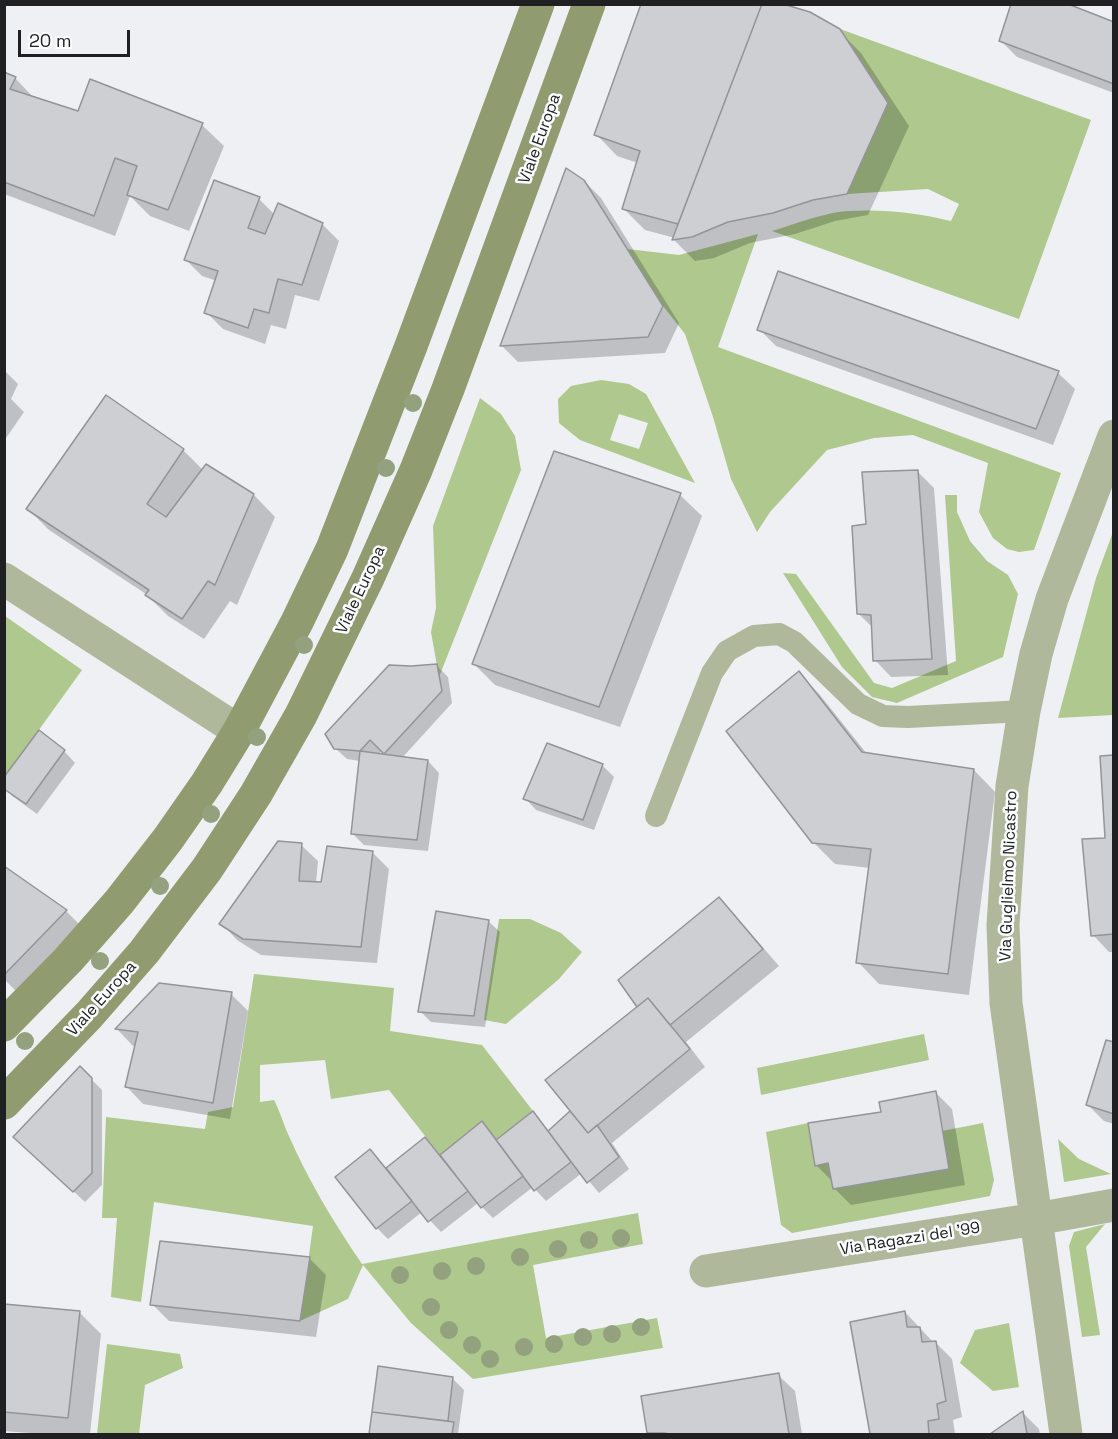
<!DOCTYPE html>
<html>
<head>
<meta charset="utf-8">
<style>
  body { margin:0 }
  #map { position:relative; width:1118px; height:1439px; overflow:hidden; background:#eef0f4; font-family:"Space Grotesk",sans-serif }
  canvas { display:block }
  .frame { position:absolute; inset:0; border:6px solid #202022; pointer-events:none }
  .scale { position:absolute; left:18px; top:30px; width:112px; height:27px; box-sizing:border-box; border:3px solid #202022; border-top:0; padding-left:8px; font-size:18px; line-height:21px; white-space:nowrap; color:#202022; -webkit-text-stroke:4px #fcfdff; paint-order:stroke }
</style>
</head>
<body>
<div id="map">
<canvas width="1118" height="1439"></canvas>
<div class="frame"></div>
<div class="scale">20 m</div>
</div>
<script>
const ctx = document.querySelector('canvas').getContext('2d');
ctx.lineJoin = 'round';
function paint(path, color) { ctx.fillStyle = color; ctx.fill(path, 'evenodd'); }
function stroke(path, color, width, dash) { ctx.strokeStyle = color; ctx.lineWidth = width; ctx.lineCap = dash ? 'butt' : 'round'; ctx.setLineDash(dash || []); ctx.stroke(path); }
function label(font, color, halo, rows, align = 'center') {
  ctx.font = font + ' "Space Grotesk",sans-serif'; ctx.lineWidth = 5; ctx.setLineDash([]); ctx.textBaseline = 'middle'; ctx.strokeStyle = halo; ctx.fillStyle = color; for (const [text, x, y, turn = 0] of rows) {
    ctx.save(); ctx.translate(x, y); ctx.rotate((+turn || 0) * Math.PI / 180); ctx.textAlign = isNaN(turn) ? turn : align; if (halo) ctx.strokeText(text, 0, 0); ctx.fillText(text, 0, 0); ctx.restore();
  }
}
const green = new Path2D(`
  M840,29l251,91 -72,199 -247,-88c23,-7 54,-19 77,-20 35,-2 69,2 102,10l8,-17 -31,-15 -81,5 41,-91z
  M758,234l-40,113 343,126 -27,77 -15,2 -12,-3 -14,-11 -14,-26 9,-49 -75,-28 -39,3 -47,12 -57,62 -13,20 -26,-53 -18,-62 -28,-83 -22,-28 -36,-57 52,6z
  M601,380l28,4 17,10 49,89 -115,-43 -21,-17 -1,-24 13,-13zM619,414l29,9 -9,26 -29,-9z
  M480,398l21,16 14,22 6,34 -82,207 -8,-45 5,-24 -3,-82z
  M945,495h12v17l13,29 17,20 21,14 10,19 -15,63 -106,46 -25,-6 -30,-30 -59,-94 13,1 78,109 18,5 64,-27z
  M1113,532v183l-55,3 38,-140z
  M5,616l77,54 -77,107z
  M499,919h31l31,14 21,19 -23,27 -53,45 -22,-4z
  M254,974l140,14 -4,43 92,14 51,66 -37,29 -14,-18 -42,33 -51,-65 -58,9 -6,-39 -65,5v37l14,-2c6,11 9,23 14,34 20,46 46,89 74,130l276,-51 5,31 -110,21 13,73 111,-20 6,30 -190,31 -62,-56 -48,-58 -15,34 -48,22 13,-95 -159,-24 -13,100 -30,-5 6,-79h-15l4,-101 99,12 3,-17 25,-5z
  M924,1034l5,26 -168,35 -4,-27z
  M808,1123l7,42 13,-2 6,26 115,-20 -7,-38 41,-8 11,57 -4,16 -198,37 -11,-8 -15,-93z
  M1058,1139l21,20 32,15 -47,8z
  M1105,1224l-19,23 14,88 -18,2 -13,-91 5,-14z
  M1009,1323l10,64 -26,4 -33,-28 15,-33z
  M107,1344l73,10 3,14 -38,17 -6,49h-42z`);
const shadow = new Path2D(`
  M643,4h133l63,27 22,22 48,73 -41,89 -33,6 -40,13 -45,9 -36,15 -19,3 -21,-21 1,-2 -30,-8 -21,-21 14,-46 -21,-7 -21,-22z
  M1114,23v70l-97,-36 -17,-17z
  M4,74l11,4 20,21 44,14 12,-32 111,44 22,21 -35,85 -39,-15 -20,-20 -15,40 -111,-42z
  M584,181l17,17 78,125 -14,30 -147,9 -17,-17z
  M259,199l16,16 47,9 17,17 -20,60 -24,-6 -9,34 -15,-4 -6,19 -42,-15 -17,-17 11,-31 -15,-5 -17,-17z
  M759,329l299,44 17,16 -22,56 -277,-99z
  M4,370l14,14 -7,15 13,13 -20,29z
  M183,450l20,20 3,-4 48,29 21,22 -38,88 -7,-4 -26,38 -36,-23 -22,-22 -97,-64 -21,-21z
  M917,471l17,17 14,187 -57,2 -16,-17 -2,-32 -14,-14 8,-88z
  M680,495l22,21 -82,211 -125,-42 -21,-21z
  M436,665l12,12 4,26 -50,55 26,3 11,12 -11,78 -64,-6 -11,-11 7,-73 -13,-2 -12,-11 76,-81zM382,751l3,2 3,4 -10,-2z
  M799,673l21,22 47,59 107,16 21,22 -26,203 -90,-11 -21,-22 12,-94 -35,-4 -22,-22z
  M64,751l11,12 -38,51 -25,-18 -8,-8z
  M1114,757v195h-5l-16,-17 13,-96z
  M602,765l12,12 -20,53 -58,-20 -11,-12z
  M301,845l17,16 -2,22 7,1 49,-32 17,17 -12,94 -116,-8 -24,-15 -16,-17z
  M4,868l62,43 17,17 -64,66 -15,-15z
  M719,899l16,16 44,51 -93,76 19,25 -93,76 17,26 -30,24 -17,-20 -36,28 -13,-14 -40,31 -15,-15 -37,29 -19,-20 -34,27 -11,-11 -7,-77 17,18 38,-30 16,17 41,-33 16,18 35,-28 16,18 23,-20 67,-104z
  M488,921l12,11 -15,95 -54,-5 -11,-11z
  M159,984l72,10 17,17 -18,108 -87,-15 -16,-17 9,-41h-3l-16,-17z
  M1114,1044v80l-10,-3 -17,-17z
  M80,1068l22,22v95l-17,17 -58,-54z
  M935,1092l17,17 13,76 -114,20 -16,-16 -2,-7 -17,-17 67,-52z
  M309,1258l17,17 -10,62 -147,-16 -17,-17z
  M4,1305l75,7 22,22 -11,100h-47l-39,-3z
  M905,1312l28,30h2l17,17 10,58 -9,3 2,14h-84l-19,-111z
  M379,1368l73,10 12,12 -6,44h-87z
  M778,1375l17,16 7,43h-151l-2,-2z
  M1023,1413l16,16 1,5h-48z`);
const building = new Path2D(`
  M641,4h121l-84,220 -56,-15 18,-58 -46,-16z
  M762,4h21l27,8 30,17 48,74 -41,91 -34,6 -40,13 -45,9 -36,15 -20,3z
  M1011,4h57l46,18v62l-115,-43z
  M4,72l12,5 -6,12 68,22 12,-32 113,44 -35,87 -41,-15 10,-29 -22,-8 -21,58 -90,-34z
  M566,168l18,12 79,126 -15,31 -148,9z
  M214,180l46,17 -12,31 17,6 13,-31 45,20 -21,62 -24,-6 -9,34 -15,-4 -6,19 -44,-15 14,-42 -34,-11z
  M778,271l281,100 -23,58 -279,-99z
  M106,395l78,54 -37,55 19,13 40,-53 48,30 -39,91 -7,-4 -26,38 -37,-24 4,-5 -123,-81z
  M554,451l127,42 -82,214 -127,-43z
  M918,470l14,189 -59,2 -2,-46 -14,-1 -5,-88 14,-2 -4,-52z
  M437,664l5,27 -58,63 -14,-14 -10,11 -26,-2 -9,-15 64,-69 22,1z
  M799,671l63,81 112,17 -26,205 -92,-11 15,-114 -59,-6 -86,-112z
  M39,730l26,20 -39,54 -22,-15v-12z
  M547,743l56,21 -20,56 -60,-21z
  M360,751l68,9 -11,80 -66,-6z
  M1114,755v179l-23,2 -9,-97 23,-1 -5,-82z
  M278,841l24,2 -3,38 22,1 6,-36 46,5 -12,96 -118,-8 -24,-15z
  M4,866l63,44 -63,65z
  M719,897l44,52 -93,76 -22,-27 -11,9 -19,-27z
  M436,911l53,9 -15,96 -56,-4z
  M159,983l73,9 -19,111 -88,-16 13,-55 -23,-3z
  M648,998l42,51 -102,84 -43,-53z
  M1106,1040l8,2v72l-28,-9z
  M80,1066l12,12v95l-19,19 -60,-55z
  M936,1091l13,78 -116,20 -5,-26 -13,3 -7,-43 73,-11 -2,-10z
  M533,1111l38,51 -37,29 -38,-51z
  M570,1111l18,22 9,-8 22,32 -32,26 -39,-52z
  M482,1121l41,55 -42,32 -41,-53z
  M425,1137l43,54 -40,31 -42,-54z
  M370,1149l42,52 -36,28 -41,-52z
  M160,1241l150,16 -10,64 -150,-16z
  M4,1304l76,7 -12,107 -64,-6z
  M905,1311l2,16h13l2,15 14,-1 10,60 -9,3 2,15 -11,2 1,13h-59l-20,-112z
  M378,1366l75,11 -5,44 -76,-9z
  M779,1373l10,61h-123v-1h-19l-6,-37z
  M1023,1411l4,23h-37z
  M372,1412l82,10 -2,12h-83z`);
const lane = new Path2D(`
  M656,816l56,-143 15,-22 27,-15 25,-2 15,8 64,62 25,12 25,1 116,-6`);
const street = new Path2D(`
  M4,579l235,152
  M706,1271l330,-52 78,-14
  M1066,1434l-60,-431 -3,-78 9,-139 12,-75 12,-57 16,-55 62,-163`);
const secondary = new Path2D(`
  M4,1025l64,-65 51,-58 49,-63 39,-56 32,-52 58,-109 35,-73 79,-203 127,-342
  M4,1103l85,-88 55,-63 63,-83 49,-75 45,-79 67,-137 48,-108 32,-81 141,-385`);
const trees = [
  [413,403],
  [386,468],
  [304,645],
  [257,737],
  [211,814],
  [160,886],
  [100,961],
  [25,1041],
  [621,1238],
  [589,1240],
  [558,1249],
  [520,1257],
  [476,1266],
  [442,1271],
  [400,1275],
  [431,1307],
  [641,1327],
  [449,1330],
  [612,1334],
  [583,1337],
  [554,1344],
  [472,1345],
  [524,1347],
  [490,1359]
];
const streetNames = [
  ["Viale Europa",540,139,-70],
  ["Viale Europa",361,590,-65],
  ["Via Guglielmo Nicastro",1009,876,-88],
  ["Viale Europa",102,999,-48],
  ["Via Ragazzi del '99",910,1239,-9]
];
paint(green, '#aec88e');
paint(shadow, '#0003');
paint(building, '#cdcfd3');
stroke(building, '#929498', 1.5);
stroke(lane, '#afb89a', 22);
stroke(street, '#afb89a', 33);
stroke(secondary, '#909c70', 33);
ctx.fillStyle = '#93a17e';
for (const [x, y] of trees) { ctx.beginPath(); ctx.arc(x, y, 9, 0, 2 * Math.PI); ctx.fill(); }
label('16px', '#202022', '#fcfdff', streetNames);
</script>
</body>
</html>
